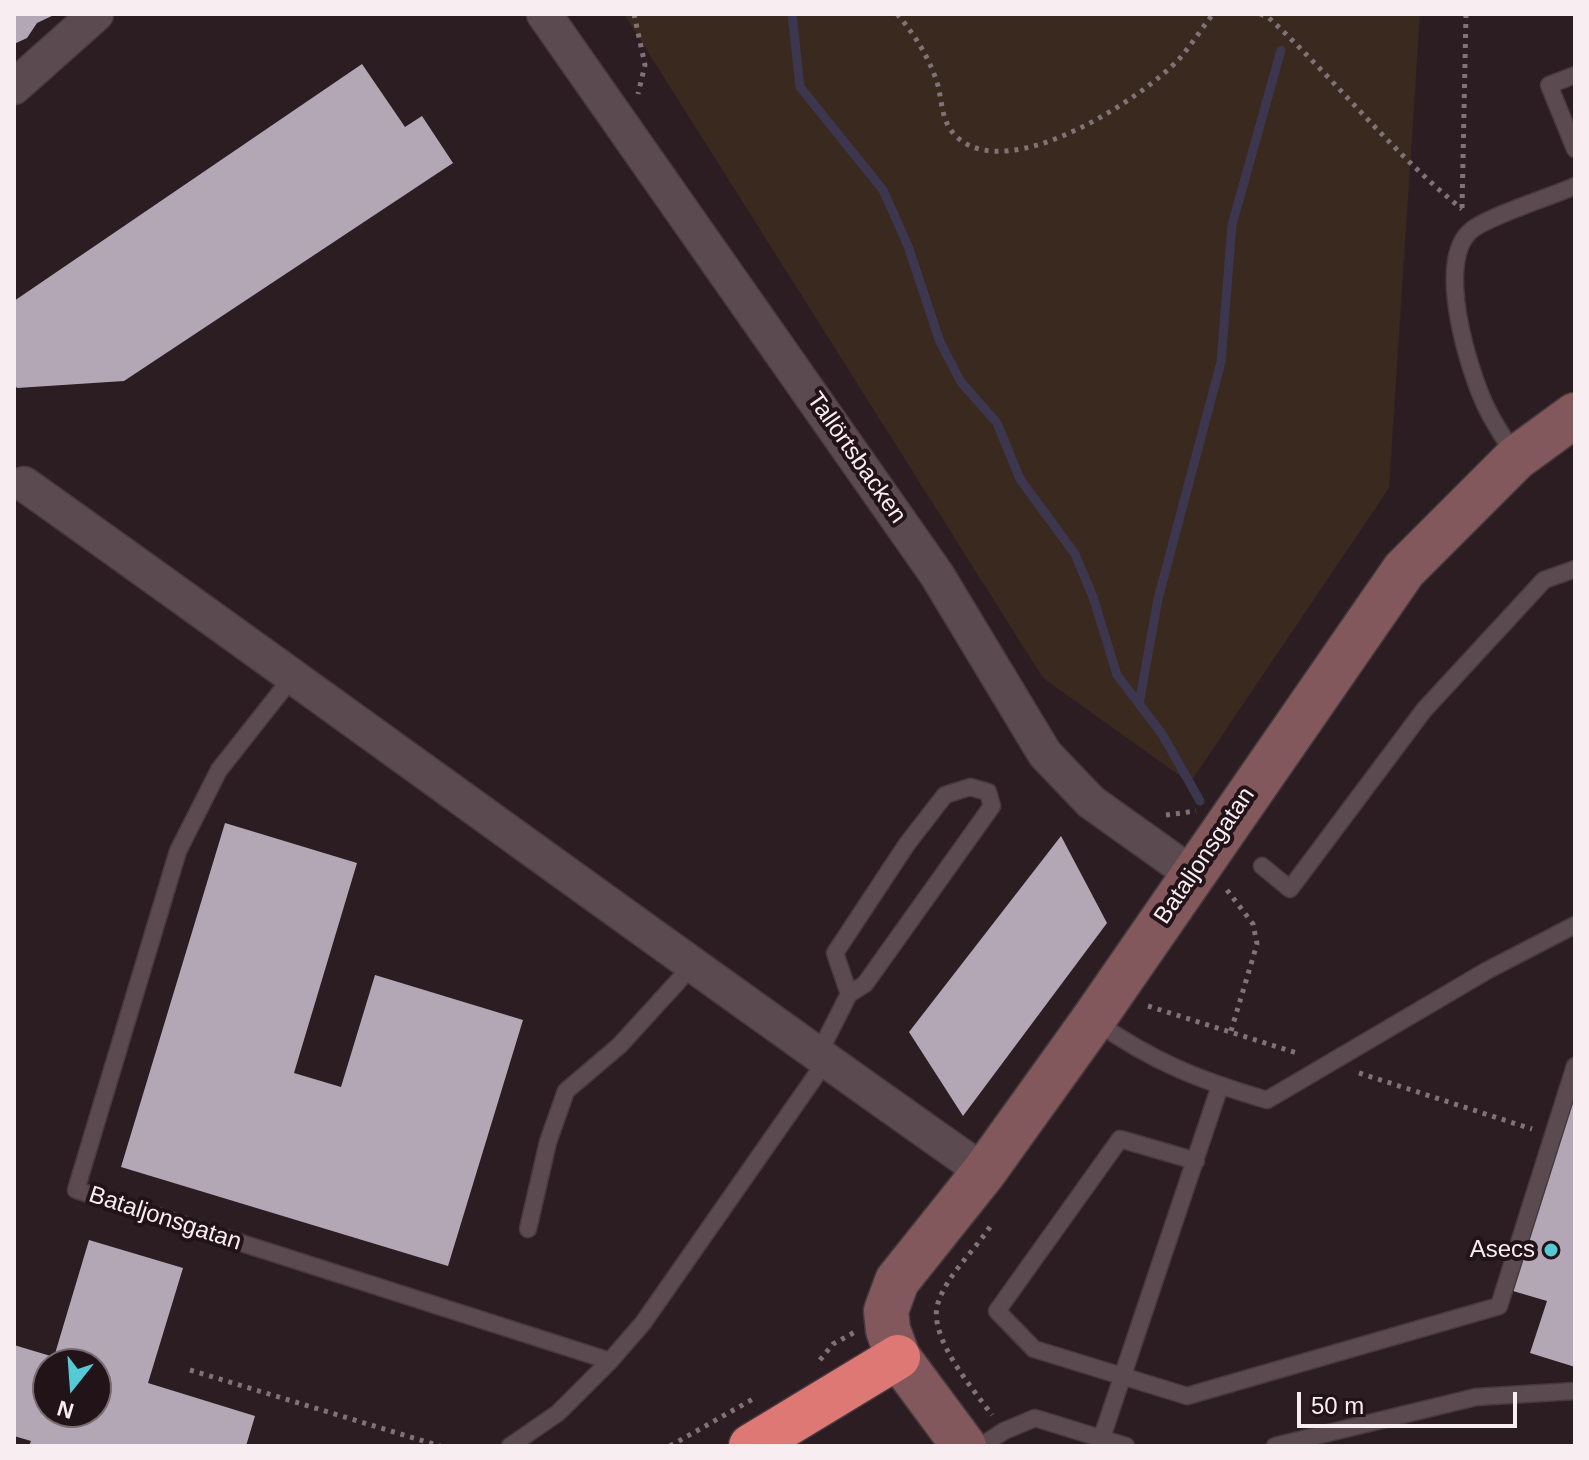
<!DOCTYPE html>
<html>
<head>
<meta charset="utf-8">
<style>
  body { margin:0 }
  #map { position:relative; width:1589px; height:1460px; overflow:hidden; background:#2c1d23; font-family:Arial,sans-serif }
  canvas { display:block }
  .frame { position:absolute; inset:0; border:16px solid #f8edf1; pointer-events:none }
  .north { position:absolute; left:32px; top:1348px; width:80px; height:80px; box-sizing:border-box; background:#221319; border:2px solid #786a6f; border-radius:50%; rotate:197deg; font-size:22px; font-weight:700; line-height:32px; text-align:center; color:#f8edf1 }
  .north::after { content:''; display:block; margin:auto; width:28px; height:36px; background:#52cbd7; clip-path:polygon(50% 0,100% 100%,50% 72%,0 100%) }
  .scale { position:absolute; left:1297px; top:1392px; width:220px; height:36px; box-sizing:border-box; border:4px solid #f8edf1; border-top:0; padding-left:10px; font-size:24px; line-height:28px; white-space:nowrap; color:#f8edf1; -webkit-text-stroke:6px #221319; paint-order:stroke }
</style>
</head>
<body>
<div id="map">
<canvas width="1589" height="1460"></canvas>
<div class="frame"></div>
<div class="north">N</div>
<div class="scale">50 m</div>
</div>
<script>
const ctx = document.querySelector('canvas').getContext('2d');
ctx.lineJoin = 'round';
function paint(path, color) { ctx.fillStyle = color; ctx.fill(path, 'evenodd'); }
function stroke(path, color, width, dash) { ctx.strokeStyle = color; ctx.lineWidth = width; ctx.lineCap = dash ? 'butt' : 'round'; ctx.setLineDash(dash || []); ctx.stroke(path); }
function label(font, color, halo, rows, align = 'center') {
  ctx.font = font + ' Arial,sans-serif'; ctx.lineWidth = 8; ctx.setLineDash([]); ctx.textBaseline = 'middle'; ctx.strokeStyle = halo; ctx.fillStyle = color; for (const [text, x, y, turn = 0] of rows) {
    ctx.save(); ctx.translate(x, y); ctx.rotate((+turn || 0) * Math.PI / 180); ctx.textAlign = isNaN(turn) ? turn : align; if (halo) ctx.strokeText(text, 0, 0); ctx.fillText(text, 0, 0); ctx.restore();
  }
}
const green = new Path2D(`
  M624,14h796l-31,474 -199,295 -147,-105z`);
const stream = new Path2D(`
  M792,14l8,73 83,103 25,56 32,96 21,40 36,41 23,56 55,75 18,43 24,78 45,59 38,67
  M1139,704l19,-105 63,-237 11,-137 49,-175`);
const building = new Path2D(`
  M14,14h42l-19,9 -10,15 -13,6z
  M362,64l43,63 17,-11 31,47 -329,218 -107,7 -3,-5v-82z
  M225,823l132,40 -63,210 47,14 34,-112 148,45 -75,246 -327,-99z
  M1061,836l46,87 -144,193 -54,-84z
  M1574,1097h1v270l-45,-14 17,-52 -34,-10z
  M89,1240l94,28 -35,115 107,33 -9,30h-217l2,-5 -17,-5v-91l40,12zM48,1364h48v48h-48z`);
const path = new Path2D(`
  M634,14l11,51 -7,29
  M897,14c18,21 31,42 40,68 6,20 3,40 21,56 53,46 184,-39 222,-80 12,-14 22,-30 33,-44
  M1260,14l8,3c67,62 122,134 194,192
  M1462,208l4,-194
  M1166,815l30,-4
  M1227,890l26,34 4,20 -26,87
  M1148,1006l152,48
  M1359,1073l173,56
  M990,1227c-16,24 -43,48 -52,76 -11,33 35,86 54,112
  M820,1360l13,-16 22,-12
  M190,1370l250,76
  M670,1446l83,-47`);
const lane = new Path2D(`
  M1575,75l-26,10 26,64
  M1515,456c-9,-15 -20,-31 -28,-47 -18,-37 -54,-151 -14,-180 19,-14 77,-32 102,-43
  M294,675l-75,95 -41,81 -102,339 534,171 33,-38 183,-262
  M1262,866l28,23 134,-179 120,-130 31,-11
  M1095,1021c58,41 104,59 172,79l221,-130 87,-45
  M818,1055l31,-61 -14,-41 72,-109 38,-49 25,-8 18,5 4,14 -127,178 -16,10
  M1196,1161l-76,-22 -123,172 37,38 153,47 312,-90 76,-240
  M528,1229l20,-87 18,-51 54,-46 72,-79
  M1102,1437l118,-351
  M510,1446l48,-33 52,-52
  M981,1446l23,-15 31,-13 91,28
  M1275,1446l201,-49 99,-6`);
const street = new Path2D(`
  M544,14l393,561 108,179 46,48 101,72
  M14,87l82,-73
  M24,484c321,228 638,462 960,688`);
const secondary = new Path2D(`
  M964,1446l-66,-89 -10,-27 -2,-19 11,-30 87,-109 109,-152 311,-450 112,-112 59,-43`);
const highway = new Path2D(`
  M751,1446l147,-89`);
const markers = [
  [1551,1250,8,"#52cbd7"]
];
const streetNames = [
  ["Tallörtsbacken",856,458,55],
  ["Bataljonsgatan",1205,856,-56],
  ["Bataljonsgatan",165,1219,18]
];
const poiNames = [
  ["Asecs",1535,1250]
];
paint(green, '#39291f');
stroke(stream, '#3c374e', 9);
paint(building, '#b4a7b5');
stroke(lane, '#463a3e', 19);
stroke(street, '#463a3e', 37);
stroke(secondary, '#463a3e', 47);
stroke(highway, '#463a3e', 47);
stroke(path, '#807378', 5, [4, 6]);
stroke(lane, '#5c4a51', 16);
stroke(street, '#5c4a51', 34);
stroke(secondary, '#83585c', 44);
stroke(highway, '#de7874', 44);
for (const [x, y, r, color] of markers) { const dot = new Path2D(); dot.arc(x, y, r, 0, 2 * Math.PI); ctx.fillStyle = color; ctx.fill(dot); stroke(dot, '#221319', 3); }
label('24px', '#f8edf1', '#221319', streetNames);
label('24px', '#f8edf1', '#221319', poiNames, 'right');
</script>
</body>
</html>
